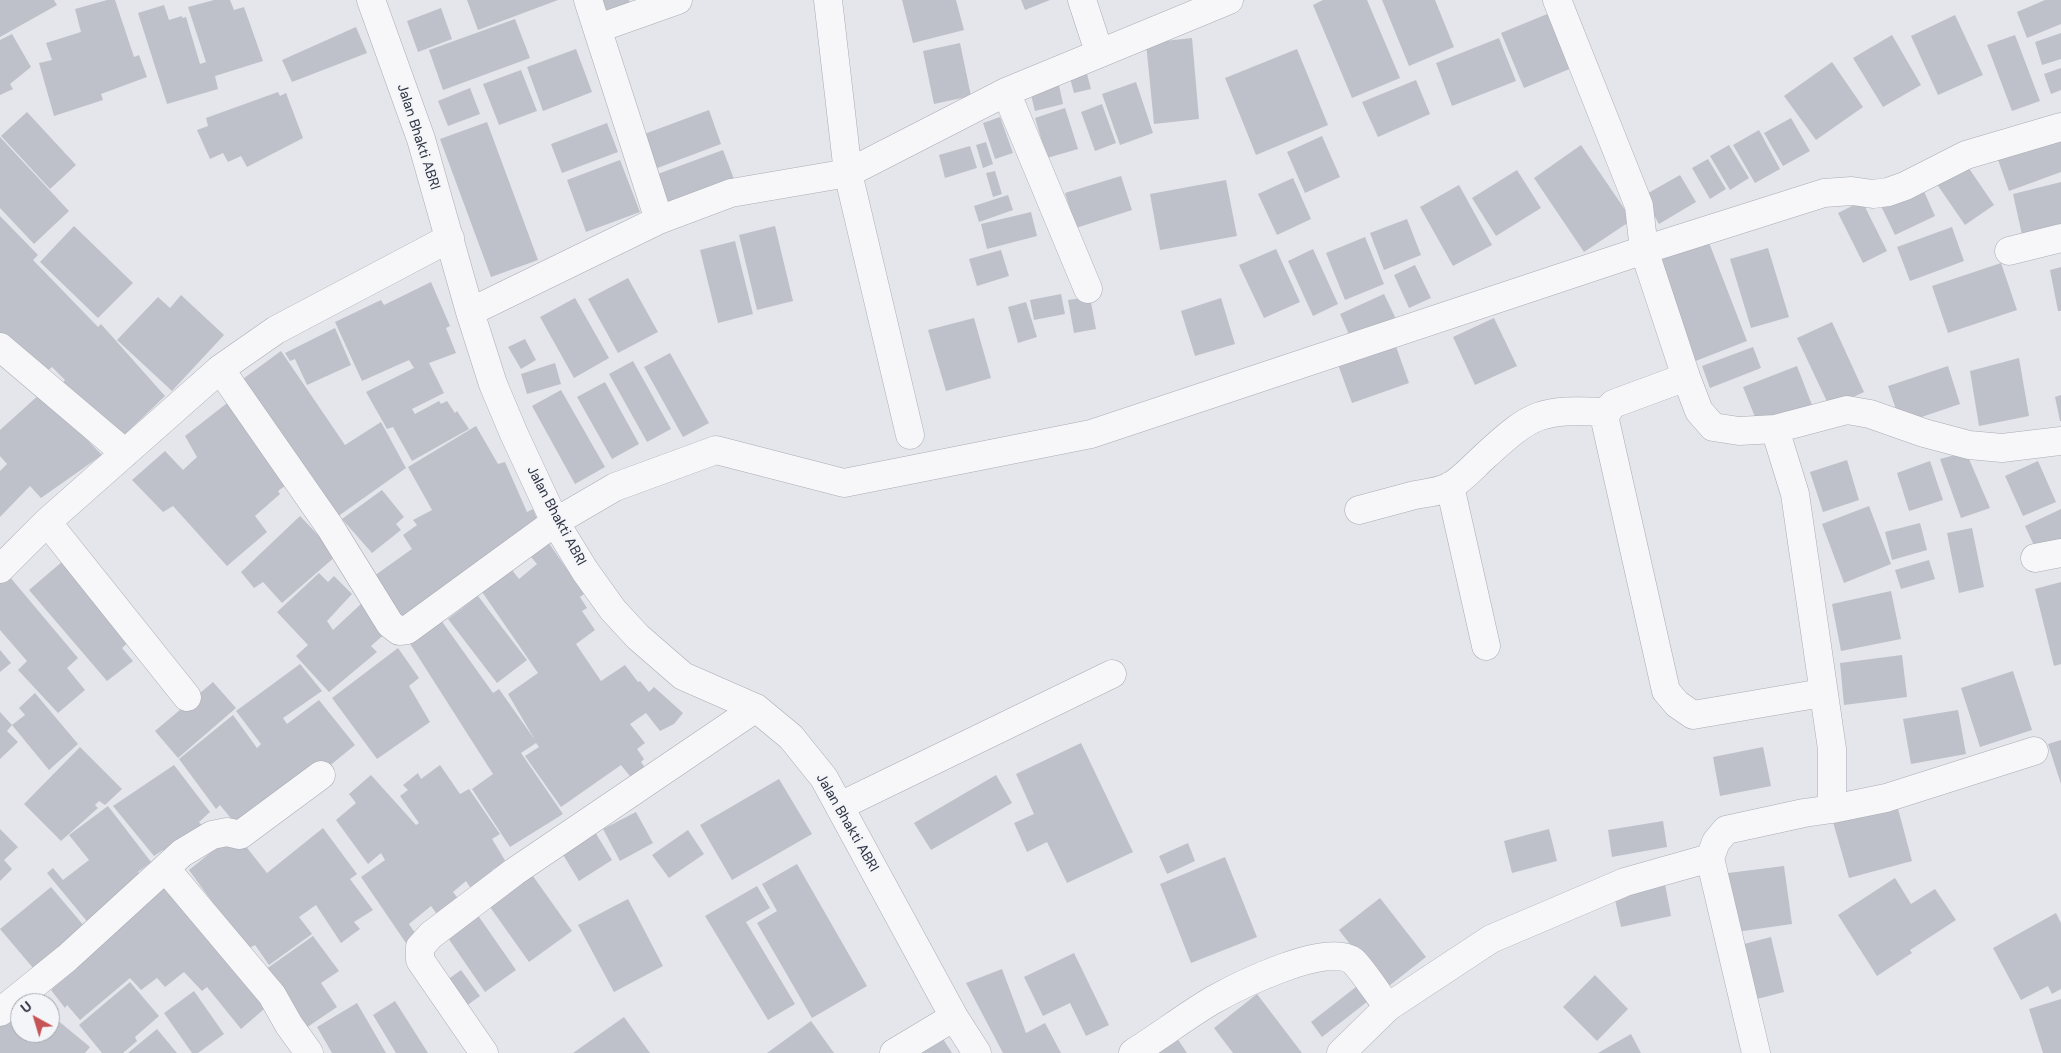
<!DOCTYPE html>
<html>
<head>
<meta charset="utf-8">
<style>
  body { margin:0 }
  #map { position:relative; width:2061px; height:1053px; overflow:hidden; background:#e4e6eb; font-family:"DM Sans",sans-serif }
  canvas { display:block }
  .north { position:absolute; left:10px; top:993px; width:50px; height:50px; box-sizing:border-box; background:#f4f5f8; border:1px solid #a4a7af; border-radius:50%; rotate:321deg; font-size:14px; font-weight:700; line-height:20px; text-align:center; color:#2d3242 }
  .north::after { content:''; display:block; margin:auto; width:18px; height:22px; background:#c65355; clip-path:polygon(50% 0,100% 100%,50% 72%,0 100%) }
</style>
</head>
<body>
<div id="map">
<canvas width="2061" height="1053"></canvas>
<div class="north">U</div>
</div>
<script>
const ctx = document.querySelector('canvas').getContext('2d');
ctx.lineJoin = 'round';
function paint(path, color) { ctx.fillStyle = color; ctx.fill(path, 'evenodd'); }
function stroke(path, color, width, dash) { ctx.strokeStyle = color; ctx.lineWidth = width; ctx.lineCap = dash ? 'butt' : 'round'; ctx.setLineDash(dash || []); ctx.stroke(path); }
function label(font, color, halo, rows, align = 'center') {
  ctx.font = font + ' "DM Sans",sans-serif'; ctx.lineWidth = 4.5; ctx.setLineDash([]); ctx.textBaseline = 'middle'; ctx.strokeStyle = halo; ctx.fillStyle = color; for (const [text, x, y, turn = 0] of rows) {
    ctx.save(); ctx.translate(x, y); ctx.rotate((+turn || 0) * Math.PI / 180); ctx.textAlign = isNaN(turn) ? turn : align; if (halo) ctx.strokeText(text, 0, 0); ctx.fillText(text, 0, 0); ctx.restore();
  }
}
const building = new Path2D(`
  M0,0h54l3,5 -57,32z
  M107,0h8l19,57 5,-2 8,22 -46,17 2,6 -49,16 -15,-53 13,-3 -6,-17 35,-11 -6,-23z
  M214,0h16l4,10 10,-3 19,54 -48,15 3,13 -51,15 -29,-91 26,-8 5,15 13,-4v2l4,-1 14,47 6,-2 -18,-55z
  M467,0h91l-80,30z
  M590,0h39l5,12 -35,12z
  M902,0h54l8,30 -51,13z
  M1021,0h29l-25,10z
  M1323,0h44l33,78 -48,20 -39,-93z
  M1382,0h53l19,47 -45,19z
  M2045,0h16v24l-34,14 -10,-26z
  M441,8l11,31 -34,13 -11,-31z
  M1557,10l22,55 -55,23 -23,-55z
  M1955,15l28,60 -45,20 -27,-59z
  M515,19l15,39 -87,32 -14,-40z
  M356,27l11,26 -75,29 -10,-22z
  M2061,33v26l-19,6 -7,-23z
  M12,34l19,33 -21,17 3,5 -13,6v-55z
  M1892,35l29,50 -38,22 -30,-49z
  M2015,35l25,66 -28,10 -25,-66z
  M1192,38l7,81 -45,5 -8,-81z
  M1499,38l17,43 -64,25 -16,-43z
  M960,43l11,53 -37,8 -11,-53z
  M576,49l16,43 -49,19 -16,-44z
  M1297,49l31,76 -72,30 -31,-77z
  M1832,62l31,45 -47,33 -32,-44z
  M2061,68v22l-10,4 -7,-20z
  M521,70l16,41 -38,14 -16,-41z
  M1087,74l4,15 -17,4 -4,-15z
  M1416,80l14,34 -52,23 -16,-35z
  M1136,82l17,51 -33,12 -18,-51z
  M1059,85l4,19 -28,7 -5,-20z
  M470,88l10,26 -32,12 -10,-25z
  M278,92l2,4 6,-3 17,45 -56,29 -6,-11 -13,6 -5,-9 -13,6 -13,-29 11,-4 -2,-8z
  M1102,104l14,39 -21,8 -14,-39z
  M1065,108l13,41 -31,9 -12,-40z
  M709,110l12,34 -69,26 -13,-34z
  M27,112l49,53 -26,24 -49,-53z
  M1000,117l13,36 -18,6 -12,-36z
  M1791,118l19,33 -27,15 -19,-33z
  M487,122l51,138 -47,17 -51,-138z
  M607,123l11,29 -56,21 -11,-29z
  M1759,130l21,39 -25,14 -22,-38z
  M1322,136l18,41 -35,16 -18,-41z
  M0,137l69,74 -35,33 -34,-36z
  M2061,139v33l-52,19 -12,-34z
  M986,142l7,22 -10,4 -7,-23z
  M1581,145l51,75 -48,32 -50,-74z
  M1729,145l20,33 -19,12 -20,-34z
  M970,146l7,22 -32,10 -6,-23z
  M723,150l11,29 -68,26 -11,-30z
  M1708,159l18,30 -16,10 -18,-31z
  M620,160l20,52 -54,20 -19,-52z
  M1964,161l30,44 -29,20 -31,-45z
  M1517,170l24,38 -45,28 -24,-38z
  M995,171l7,23 -9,3 -7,-24z
  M1680,175l16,27 -37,22 -16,-28z
  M1121,176l11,34 -56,18 -11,-35z
  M1293,178l18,41 -34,16 -19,-41z
  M1226,180l11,56 -77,14 -10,-56z
  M2061,182v48l-38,9 -10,-45z
  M1459,185l33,60 -39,21 -33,-59z
  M1922,187l13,29 -40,19 -14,-29z
  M1008,195l5,15 -34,12 -5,-16z
  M1862,201l25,50 -24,12 -25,-50z
  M1031,212l6,24 -50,13 -6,-25z
  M0,216l38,39 -5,5 65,67 3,-3 64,72 -48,46 -57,-56 5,-6 -13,-13 -10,9 -42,-34z
  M1407,219l14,36 -37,15 -14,-37z
  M74,226l59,57 -35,35 -58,-56z
  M775,226l18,75 -36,9 -18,-75z
  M1952,227l12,34 -54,20 -13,-34z
  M1365,237l19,47 -39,16 -19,-47z
  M1708,240l39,101 -59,23 -38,-102z
  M735,241l18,73 -35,9 -18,-73z
  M1768,248l21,69 -38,11 -21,-69z
  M1276,249l24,53 -36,16 -25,-53z
  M1313,249l25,55 -25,12 -25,-55z
  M1001,250l8,26 -32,10 -8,-27z
  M2001,263l16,47 -69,23 -16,-47z
  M1415,265l16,33 -22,10 -15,-33z
  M2061,267v44h-3l-8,-41z
  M628,278l30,54 -40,21 -30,-54z
  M431,282l19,44 -4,2 10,25 -27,10 15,30 -32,16 3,5 24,-13 2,3 6,-3 8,12 2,-2 12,18 -57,32 -19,-34 -6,2 -21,-37 48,-24 -5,-8 -47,21 -27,-59 46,-22 3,5z
  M1061,294l4,20 -31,6 -4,-20z
  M1384,294l12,25 -45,20 -11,-25z
  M181,295l43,40 -52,56 -55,-51 41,-43 12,11z
  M1090,297l6,32 -22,4 -6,-33z
  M575,298l34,60 -35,20 -34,-61z
  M1221,298l14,46 -40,12 -14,-45z
  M1026,302l11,35 -19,6 -10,-36z
  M974,318l17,60 -45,13 -18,-61z
  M1494,318l23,48 -42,19 -22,-48z
  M1832,322l32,70 -34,16 -33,-70z
  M335,328l16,37 -44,20 -12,-26 -5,2 -5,-8z
  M1393,338l16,45 -57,20 -16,-44z
  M525,339l11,21 -15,9 -13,-22z
  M1753,347l8,21 -51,20 -8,-22z
  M281,351l64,94 36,-23 25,46 -76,54 -94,-138z
  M670,353l39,70 -26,14 -39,-70z
  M2019,358l10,58 -50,10 -9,-55z
  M633,361l38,68 -24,13 -38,-68z
  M555,363l6,21 -34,10 -6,-20z
  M1797,366l15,39 -53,22 -16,-40z
  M1948,366l12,38 -59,20 -13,-38z
  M605,382l34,62 -27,15 -35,-62z
  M561,390l44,77 -30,17 -43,-78z
  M41,393l61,62 -61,43 -11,-12 -30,31v-46l7,-7 -7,-8v-26z
  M2061,395v26h-1l-5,-24z
  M231,400l62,80 -15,11 2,3 -25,22 12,16 -40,34 -54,-60 -10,6 -31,-32 33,-29 18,19 14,-13 -12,-21z
  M476,426l22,38 7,-2 22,50 6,-3 8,19 -141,99 -33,-46 45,-32 -9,-14 14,-10 -4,-5 19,-10 -24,-43z
  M1966,452l24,56 -29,10 -21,-59z
  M1847,460l12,40 -36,12 -13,-40z
  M1930,461l13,39 -34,11 -12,-38z
  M2038,461l18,41 -33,14 -18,-40z
  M382,490l22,27 -8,7 5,6 -29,23 -30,-34z
  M1869,506l22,58 -47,19 -22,-59z
  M2061,509v32l-24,11 -12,-26z
  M300,516l37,39 -55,48 -19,-21 -9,6 -13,-16z
  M1920,523l7,27 -35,10 -7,-28z
  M1972,528l12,59 -25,6 -12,-60z
  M544,536l40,58 -4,3 7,11 -5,3 13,19 -19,14 25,37 24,-16 13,17 2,-1 9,11 5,-5 29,26 -9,11 -14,7 -14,-18 -16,11 15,19 -8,6 7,10 -3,3 10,14 -14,9 -16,-20 -60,42 -36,-51 14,-9 -3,-4 -15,10 42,61 -53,33 -38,-58 21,-15 -88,-138 33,-20 55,77 6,-4 36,51 -27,-46 30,-21 -60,-87 30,-21 11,14 18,-15 -12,-14z
  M1929,560l6,19 -34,10 -6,-19z
  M63,561l69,78 -10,9 11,13 -26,20 -78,-91z
  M4,570l74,88 -11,10 18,22 -27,23 -40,-43 9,-9 -27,-31v-56z
  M319,573l9,9 6,-6 18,18 -25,27 6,9 29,-27 26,28 -17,15 6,6 -48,40 -33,-36 12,-11 -31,-33z
  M2061,582v82l-7,2 -19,-77z
  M1891,591l10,48 -60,12 -9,-47z
  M478,596l49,64 -30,23 -49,-64z
  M398,648l21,30 -10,8 21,36 -53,37 -45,-61z
  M0,650l11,13 -11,9z
  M1902,655l5,42 -63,8 -4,-42z
  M300,664l22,27 -39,27 4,6 32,-24 36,45 -61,50 -52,37 -22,-27 -4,4 -37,-50 54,-44 24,33 4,-4 -25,-33z
  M2013,671l19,59 -52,17 -19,-59z
  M213,682l23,26 -58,50 -23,-27z
  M35,693l43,51 -29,26 -37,-45 -5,6 11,11 -18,17v-47l12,13 13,-10 -6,-7z
  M1958,710l8,44 -55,10 -8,-45z
  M2061,740v44l-13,-40z
  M1081,743l52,109 -66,31 -20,-41 -20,10 -13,-29 20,-9 -18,-40z
  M80,747l42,42 -17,16 -6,-4 -4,4 3,3 -37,33 -37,-37z
  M1763,747l8,39 -51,10 -7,-39z
  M174,765l36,47 -11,10 6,7 -36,27 -6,-6 -9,6 -41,-50z
  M440,765l20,29 9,-5 31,45 -8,5 14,23 -14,8 3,5 -23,15 -6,-9 -13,11 8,10 -22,15 -8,-11 -22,18 10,15 -11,7 -47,-69 24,-17 -4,-7 -13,11 -32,-44 20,-17 -7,-9 22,-19 45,50 3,-2 -19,-27 8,-6 -5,-5 15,-12 3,6z
  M996,775l16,28 -81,47 -17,-27z
  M779,779l33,55 -80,46 -32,-55z
  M1897,805l15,56 -63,17 -16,-56z
  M108,806l43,56 -13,10 4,5 -52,48 -43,-52 6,-5 10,12 26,-20 -20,-25z
  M636,812l17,31 -33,18 -17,-32z
  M1663,821l4,26 -55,10 -4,-27z
  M592,827l20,33 -33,21 -20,-33z
  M323,828l34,46 -7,5 23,31 -19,12 6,7 -19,14 -25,-38 -17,12 13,17 -43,31 -14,-20 -11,6 -15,-26 -40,-55 41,-33 10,2 27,34z
  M0,829l18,18 -14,13 8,9 -12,12z
  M1549,829l8,32 -45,12 -8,-32z
  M688,830l16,24 -35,24 -17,-23z
  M1188,843l7,18 -28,13 -8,-18z
  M1225,857l32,80 -66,26 -31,-79z
  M797,864l70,122 -55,32 -55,-95 20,-12 -15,-27z
  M1784,866l8,58 -56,8 -8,-59z
  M528,869l44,62 -43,31 -44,-62z
  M1895,878l16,26 24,-15 21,31 -46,30 2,3 -35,23 -39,-61z
  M172,880l25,39 -4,3 8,10 8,-5 62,76 -30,26 -34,-42 -5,4 -18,-19 -19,15 -8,-9 -16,12 -11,-12 -50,42 -13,-15 -2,3 -14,-18z
  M1665,884l6,32 -50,11 -7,-32z
  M757,886l13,22 -24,14 49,82 -27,16 -63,-104z
  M51,887l39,46 -51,42 -39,-46z
  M1380,898l46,59 -41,32 -46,-59z
  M628,899l35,67 -49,26 -36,-67z
  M2056,913l5,10v66l-9,5 -4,-8 -27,14 -28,-52z
  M477,914l39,56 -31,22 -39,-57z
  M313,936l26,35 -18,12 16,24 -34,23 -41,-58z
  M1771,937l13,55 -31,8 -13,-55z
  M1074,953l35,72 -23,11 -16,-33 -27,13 -19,-39z
  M1002,969l24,64 19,-10 16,30h-58l-37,-70z
  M461,970l19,26 -18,13 -19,-26z
  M1595,975l33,34 -31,32 -34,-34z
  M130,982l29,34 -24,21 2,4 -14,12h-21l-23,-28z
  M1361,983l11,15 -50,39 -11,-15z
  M194,991l30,43 -26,19h-6l-28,-40z
  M1257,994l45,59h-69l-19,-25z
  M2061,999v54h-18l-14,-44z
  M395,1001l33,52h-32l-23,-38z
  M357,1003l29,50h-54l-15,-26z
  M20,1006v27h30v-19l40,33 -5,6h-85v-29z
  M624,1017l26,36h-77z
  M811,1021l23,32h-67z
  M157,1029l20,24h-49z
  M938,1031l14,22h-49z
  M1631,1034l10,19h-43z
  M1175,1035l12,18h-36z`);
const minor = new Path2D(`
  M371,0l50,139 49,173 23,72 21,50 41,88 30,49 28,39 25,27 45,39 73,32 35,29 33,41 130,239 23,36
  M588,0l71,220
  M828,0l20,173 62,262
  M1082,0l17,52
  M1557,0l82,206 5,44 180,-57 28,-2 21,3 15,-2 17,-6 61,-31 95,-28
  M599,28l79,-28
  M1006,92l82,197
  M2009,251l52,-13
  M470,312l189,-92 72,-27 117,-20 158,-81 223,-92
  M0,347l125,106
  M220,369l110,158 60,97 9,7 8,-1 148,-108 60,-35 101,-37 128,33 247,-49 553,-184 42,127 13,34 14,16 26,4 36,-2 20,65 37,255v60l-28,4 -78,17 -10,12 -6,16 -85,24 -134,57 -103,68 -47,46
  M1686,377l-73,27 -6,8 -2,8 61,271 11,13 16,11 129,-22
  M1775,429l72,-19 23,4 54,19 45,12 33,3 59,-7
  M1450,486l36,160
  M1359,510c19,-5 38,-10 56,-15 12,-2 23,-3 34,-8 13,-7 24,-20 35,-30 49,-45 56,-48 123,-45
  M47,522l140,175
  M2035,558l26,-5
  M0,569l47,-47 173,-153 56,-39 174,-92
  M840,806l272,-132
  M1832,809l54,-11 148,-47
  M1710,858l46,195
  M166,869l106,126 17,30 20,28
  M0,1012l67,-54 115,-105 30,-18 15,-3 13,3 81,-60
  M484,1053l-64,-93v-13l11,-12 83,-63 242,-164
  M894,1053l60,-36
  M1133,1053c27,-17 53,-37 80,-53 25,-14 115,-59 140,-39 9,8 26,35 35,46`);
const streetNames = [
  ["Jalan Bhakti ABRI",418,137,72],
  ["Jalan Bhakti ABRI",556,516,62],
  ["Jalan Bhakti ABRI",847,823,60]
];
paint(building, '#bec1ca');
stroke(minor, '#a9acb5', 29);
stroke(minor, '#f7f7f9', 28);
label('14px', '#2d3242', '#f4f5f8', streetNames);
</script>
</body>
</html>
